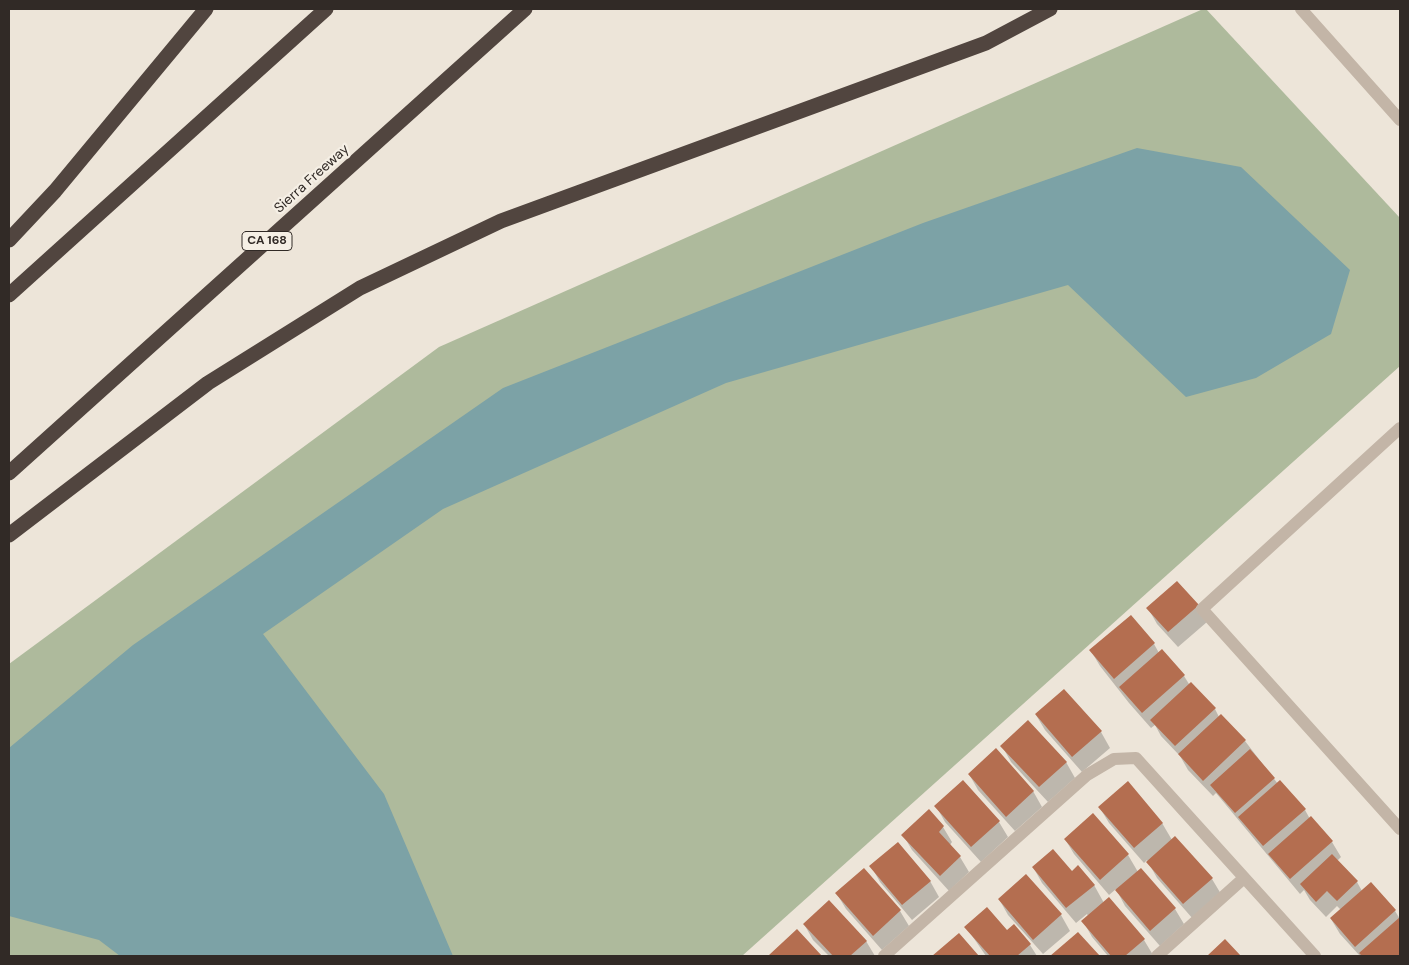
<!DOCTYPE html>
<html>
<head>
<meta charset="utf-8">
<style>
  body { margin:0 }
  #map { position:relative; width:1409px; height:965px; overflow:hidden; background:#ede5d9; font-family:"DM Sans",sans-serif }
  canvas { display:block }
  .frame { position:absolute; inset:0; border:10px solid #312a26; pointer-events:none }
</style>
</head>
<body>
<div id="map">
<canvas width="1409" height="965"></canvas>
<div class="frame"></div>
</div>
<script>
const ctx = document.querySelector('canvas').getContext('2d');
ctx.lineJoin = 'round';
function paint(path, color) { ctx.fillStyle = color; ctx.fill(path, 'evenodd'); }
function stroke(path, color, width, dash) { ctx.strokeStyle = color; ctx.lineWidth = width; ctx.lineCap = dash ? 'butt' : 'round'; ctx.setLineDash(dash || []); ctx.stroke(path); }
function label(font, color, halo, rows, align = 'center') {
  ctx.font = font + ' "DM Sans",sans-serif'; ctx.lineWidth = 4.5; ctx.setLineDash([]); ctx.textBaseline = 'middle'; ctx.strokeStyle = halo; ctx.fillStyle = color; for (const [text, x, y, turn = 0] of rows) {
    ctx.save(); ctx.translate(x, y); ctx.rotate((+turn || 0) * Math.PI / 180); ctx.textAlign = isNaN(turn) ? turn : align; if (halo) ctx.strokeText(text, 0, 0); ctx.fillText(text, 0, 0); ctx.restore();
  }
}
const green = new Path2D(`
  M1203,9h3l194,209v148l-658,590h-733v-292l430,-317z`);
const water = new Path2D(`
  M1137,148l104,19 109,103 -19,64 -75,44 -70,19 -118,-112 -342,98 -283,126 -180,125 121,160 69,162h-333l-21,-16 -90,-24v-168l124,-103 370,-257 420,-165z`);
const shadow = new Path2D(`
  M1177,582l30,40 -29,25 -21,-23 -9,-16z
  M1154,644l5,9 25,23 5,8 26,25 4,8 2,-2 24,26 33,43 27,26 5,9 22,23 9,15 -4,4 20,21 5,9 9,-8 24,28 5,8v37h-40l-20,-22 -9,-15 10,-9 -4,-4 -11,11 -16,-17 -6,-10 -4,4 -84,-101 -3,3 -25,-26 -8,-14 -19,-20 -6,-11 -4,3 -22,-25 -29,-37 -9,-15z
  M1036,715l65,17 9,16 -28,24 -37,-42z
  M1002,746l64,16 9,16 -27,24 -37,-40z
  M969,774l64,17 9,16 -27,24 -37,-41z
  M936,806l63,16 9,15 -27,25 -36,-40z
  M1100,808l62,15 10,17 40,39 9,15 -28,25 -36,-41 -10,-18 -3,3 -35,-40z
  M929,811l14,16 9,15 -2,3 10,12 9,15 -20,19 -37,-41 -9,-15z
  M1065,839l63,16 10,17 3,-2 34,39 9,15 -24,22 -35,-40 -9,-17 -7,6 -35,-41z
  M871,866l59,15 9,16 -27,23 -32,-38z
  M1033,867l39,6 22,12 10,18 5,-4 35,41 9,15 -45,1 -16,-19 -9,-16 5,-5 -1,-2 -11,9 -34,-40z
  M1026,875l35,40 9,16 -27,23 -35,-39 -9,-16z
  M837,894l63,17 9,15 -27,24 -36,-41z
  M804,924l62,17 9,15h-46l-16,-16z
  M966,927l41,5 23,13 7,11h-51z`);
const building = new Path2D(`
  M1177,581l22,24 -31,27 -22,-24z
  M1131,615l24,28 -41,36 -25,-29z
  M1162,649l23,26 -43,38 -23,-26z
  M1191,682l25,26 -41,38 -25,-26z
  M1064,689l38,42 -30,26 -37,-43z
  M1221,714l25,26 -43,41 -25,-27z
  M1028,720l39,42 -28,25 -39,-41z
  M996,748l38,43 -28,26 -38,-43z
  M1250,749l25,29 -40,35 -25,-28z
  M963,780l37,41 -29,26 -37,-41z
  M1280,780l26,29 -43,37 -25,-29z
  M1128,781l35,42 -29,25 -36,-41z
  M929,809l15,17 -5,6 22,24 -21,20 -39,-41z
  M1093,813l36,41 -29,26 -36,-41z
  M1311,816l22,25 -43,38 -22,-25z
  M1175,836l38,42 -30,26 -37,-42z
  M898,842l33,39 -29,24 -33,-39z
  M1053,849l19,22 6,-6 17,20 -29,23 -34,-41z
  M1332,854l26,27 -21,20 -10,-10 -11,11 -16,-18z
  M864,868l37,42 -28,26 -38,-43z
  M1141,868l35,40 -26,23 -35,-41z
  M1026,874l36,40 -29,26 -35,-41z
  M1371,882l25,28 -41,37 -25,-29z
  M1109,897l36,42 -20,17h-14l-30,-35z
  M829,900l38,41 -17,15h-17l-30,-32z
  M987,907l20,23 7,-6 17,20 -14,12h-27l-26,-29z
  M1400,917v39h-38l-3,-3z
  M797,929l25,27h-52l-1,-1z
  M1078,932l22,24h-50z
  M959,933l20,23h-47z
  M1225,939l16,17h-34z`);
const minor = new Path2D(`
  M1301,9l99,111
  M1400,428l-198,181 198,220
  M884,956l203,-181 27,-16 22,-1 179,198
  M1157,956l87,-78`);
const highway = new Path2D(`
  M9,240l46,-49 151,-182
  M9,295l317,-286
  M9,473l516,-464
  M9,535l199,-152 152,-95 141,-67 485,-178 64,-34`);
const shields = [
  [267,241,50]
];
const shieldNames = [
  ["CA 168",267,241]
];
const streetNames = [
  ["Sierra Freeway",312,179,-42]
];
paint(green, '#aeba9c');
paint(water, '#7ca2a6');
paint(shadow, '#0003');
paint(building, '#b46e50');
stroke(minor, '#c3b5a7', 12);
stroke(highway, '#51453f', 15);
for (const [x, y, w] of shields) { const box = new Path2D(); box.roundRect(x - w / 2, y - 9.5, w, 19, 4); ctx.fillStyle = '#f5efe5'; ctx.fill(box); stroke(box, '#312a26', 1); }
label('bold 12px', '#312a26', null, shieldNames);
label('14px', '#312a26', '#f5efe5', streetNames);
</script>
</body>
</html>
